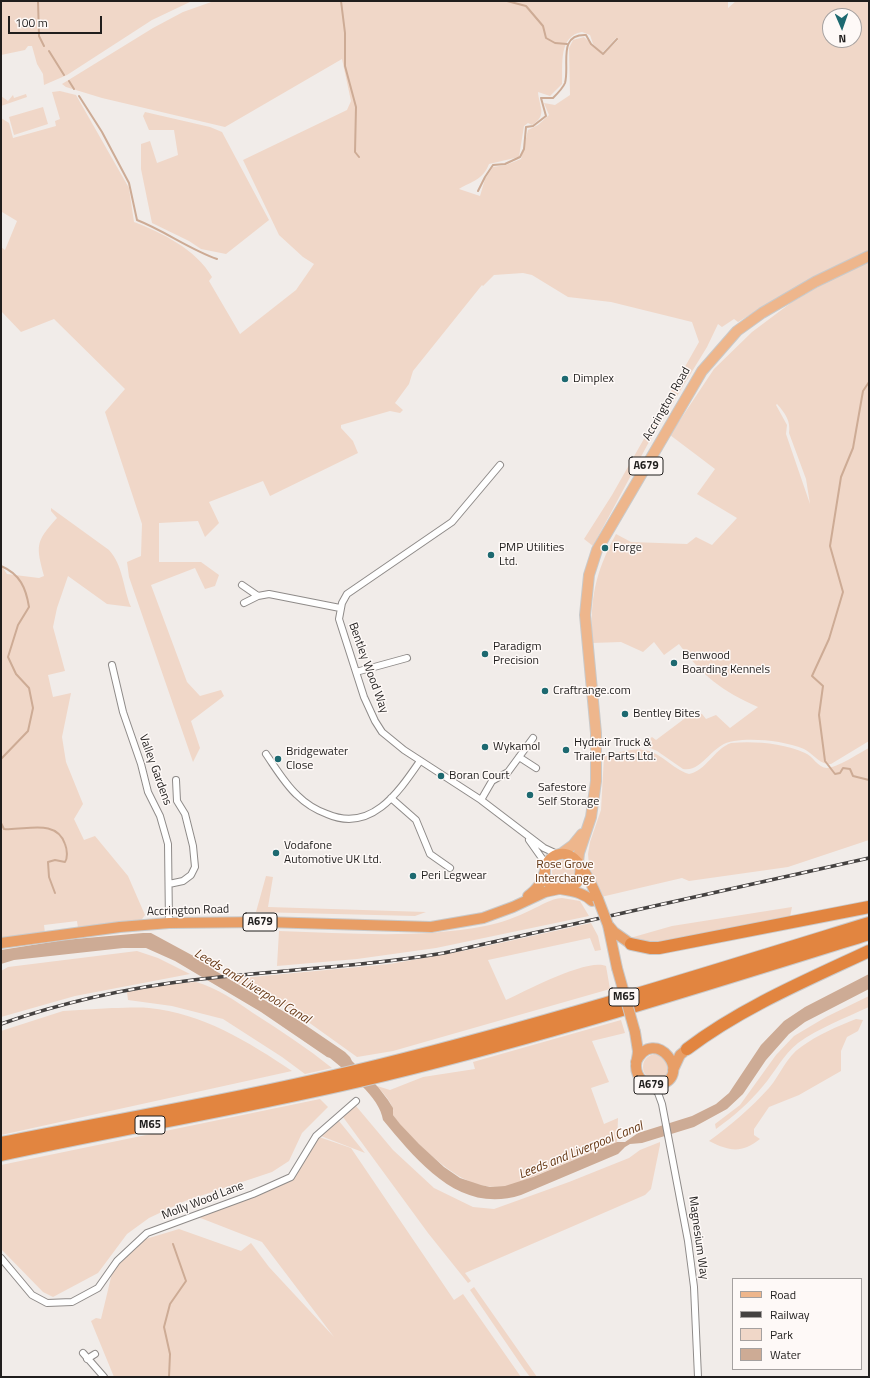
<!DOCTYPE html>
<html>
<head>
<meta charset="utf-8">
<style>
  body { margin:0 }
  #map { position:relative; width:870px; height:1378px; overflow:hidden; background:#f1ece9; font-family:"Titillium Web",sans-serif }
  canvas { display:block }
  .frame { position:absolute; inset:0; border:2px solid #201e1d; pointer-events:none }
  .legend { position:absolute; left:732px; top:1278px; width:130px; height:92px; box-sizing:border-box; background:#fef9f7; border:1px solid #a5a1a0; margin:0; padding:5px 7px; list-style:none; font-size:12px; color:#201e1d }
  .legend li { display:flex; align-items:center; gap:8px; height:20px }
  .legend b { width:20px; border:1px solid #a5a1a0 }
  .north { position:absolute; left:822px; top:8px; width:40px; height:40px; box-sizing:border-box; background:#fef9f7; border:1px solid #a5a1a0; border-radius:50%; rotate:178deg; font-size:11px; font-weight:700; line-height:16px; text-align:center; color:#201e1d }
  .north::after { content:''; display:block; margin:auto; width:14px; height:18px; background:#1d6970; clip-path:polygon(50% 0,100% 100%,50% 72%,0 100%) }
  .scale { position:absolute; left:8px; top:16px; width:94px; height:18px; box-sizing:border-box; border:2px solid #201e1d; border-top:0; padding-left:5px; font-size:12px; line-height:14px; white-space:nowrap; color:#201e1d; -webkit-text-stroke:3px #fef9f7; paint-order:stroke }
</style>
</head>
<body>
<div id="map">
<canvas width="870" height="1378"></canvas>
<div class="frame"></div>
<ul class="legend">
<li><b style="height:5px;background:#eeb68c"></b>Road</li>
<li><b style="height:5px;background:#454241"></b>Railway</li>
<li><b style="height:11px;background:#f0d7c8"></b>Park</li>
<li><b style="height:11px;background:#cdab95"></b>Water</li>
</ul>
<div class="north">N</div>
<div class="scale">100 m</div>
</div>
<script>
const ctx = document.querySelector('canvas').getContext('2d');
ctx.lineJoin = 'round';
function paint(path, color) { ctx.fillStyle = color; ctx.fill(path, 'evenodd'); }
function stroke(path, color, width, dash) { ctx.strokeStyle = color; ctx.lineWidth = width; ctx.lineCap = dash ? 'butt' : 'round'; ctx.setLineDash(dash || []); ctx.stroke(path); }
function label(font, color, halo, rows, align = 'center') {
  ctx.font = font + ' "Titillium Web",sans-serif'; ctx.lineWidth = 3; ctx.setLineDash([]); ctx.textBaseline = 'middle'; ctx.strokeStyle = halo; ctx.fillStyle = color; for (const [text, x, y, turn = 0] of rows) {
    ctx.save(); ctx.translate(x, y); ctx.rotate((+turn || 0) * Math.PI / 180); ctx.textAlign = isNaN(turn) ? turn : align; if (halo) ctx.strokeText(text, 0, 0); ctx.fillText(text, 0, 0); ctx.restore();
  }
}
const green = new Path2D(`
  M1,1h191l-40,19 -85,55 -23,10 -1,-11 -6,-10 -5,-18h-4l-3,4 -24,5z
  M214,1h514v7l8,-7h133v250l-53,25 -78,46 -4,-3 -12,8 -4,-3 -11,23 -57,93 -57,106 -9,-7 28,-44 87,-153 -7,-20 -81,-20 -43,-5 -36,-22 -9,-2 -29,2 -11,11 -1,-1 -69,86 -4,13 -14,19 8,7 -3,3 -10,-2 -49,14v3l12,13 5,12 -88,43 -7,-15 -54,21 10,21 -14,14 -7,-16 -39,2v39h42l18,13 -4,11 -10,3 -10,-21 -44,17 36,97 13,14 21,-6 3,6 -33,25 9,27 -7,14 -64,-185 -2,-15 14,-6 1,-32 -37,-112 20,-23 -71,-70 -33,13 -20,-21v-64l4,3 12,-29 -15,-9 -1,2v-96l8,5 4,15 43,-12 -1,-5 5,-2 -8,-27 8,-1 16,4 53,93 5,34c28,11 62,27 78,55l-3,4 31,53 56,-44 18,-26 -11,-7 -24,-22 -36,-75 104,-50 4,-9 -9,-42 -117,68 -123,-29 -36,-11 -4,-3 91,-56 30,-16zM830,16h24v24h-24zM582,32l8,3 3,9 9,9 14,-15 2,2 -15,15 -19,-18 -11,3 -4,8 1,47 -15,10 -11,-2 5,12 -11,10 -10,5 -7,29 -15,6 -13,2 -8,12 -5,17 -21,-7c13,-8 24,-9 30,-25l30,-7 5,-31 4,-3 4,2c16,-10 7,-18 6,-33l12,4 12,-12c1,-19 -4,-48 20,-52z
  M26,94l1,3 -26,9v-10l7,5 5,-6 1,3z
  M43,107l5,17 -34,11 -5,-18z
  M145,112l65,15 12,5 47,88 -43,34 -25,-5 -12,-8 -37,-18 -11,-54v-25l9,-3 7,22 21,-8 -4,-25h-25l-6,-14z
  M869,262v479l-38,23h-4c-9,-2 -15,-11 -23,-15 -20,-8 -49,-11 -70,-8 -22,2 -32,32 -51,28l-26,-18 -13,-6v-2l8,-6 4,3 36,-27 10,1 4,5 10,-4 14,13 28,-21c-36,-16 -56,-31 -79,-63l-15,11 -10,-13 -11,10 -22,-10 -29,1c-2,-45 3,-70 24,-109l15,8 56,2 9,-7 16,8 25,-27 -40,-24 18,-25 -45,-34 44,-66 38,-37 40,-30 33,-19zM777,404c8,9 14,17 12,29l17,46 4,25 -24,-70 1,-9 -11,-20z
  M51,508l58,42c14,15 14,38 22,57l-24,-3 -39,-28 -11,32 -4,19 12,44 -17,4 5,22 18,-4 -9,44 4,25 17,42 -9,15 10,21 11,-4 33,40 17,39 -5,7 -62,6 -1,-7 -33,4 1,8 -44,6v-374l6,9 32,4 5,-2c-8,-30 -9,-34 13,-58l-6,-7z
  M731,743c23,-2 52,0 74,10 8,3 13,15 22,15 10,0 32,-15 42,-20v92l-81,27 -99,14 -7,-3 -81,19 -12,-32 -1,-11 2,-12 11,-32 3,-54c12,-2 27,-8 39,-6 17,1 29,19 46,24 17,-3 25,-25 42,-31z
  M552 872a12 12 0 1 1 24 0a12 12 0 1 1-24 0Z
  M266,876l7,1 -5,30 158,5 -11,4 -159,-4z
  M562,898l18,3 9,15 -153,32 -79,11 -80,7 2,-35c68,2 139,8 206,-5 16,-3 32,-9 46,-16 11,-5 19,-11 31,-12z
  M792,907l-2,10 -137,27 -23,-6 42,-12z
  M591,923l7,13 3,14 -6,1 -5,-13 -102,22 18,40c20,-9 81,-42 100,-34l4,23 -217,62 -36,6 -92,-66 -6,5 -28,-17 159,-15 83,-15z
  M137,951l21,7 32,16 -115,22 -74,21v-46l7,-4z
  M196,982c21,6 40,19 57,31 27,17 54,35 79,55l-27,6 -23,-17 -59,-38 -51,-13 -44,-6 -1,-8 41,-8z
  M869,996v11c-24,11 -50,21 -71,36 -15,12 -23,29 -35,43 -14,17 -29,30 -47,43l-1,-5 25,-19 36,-50 18,-19 32,-19z
  M112,1008c13,0 25,-1 37,0 53,5 100,34 143,63l-291,64v-104l62,-20z
  M856,1019l7,1 -5,11 -11,6 -6,14v20l-42,24 -30,12 -15,22v6l6,4c-19,15 -31,12 -51,2 22,-16 42,-33 60,-53 12,-14 17,-31 32,-41 16,-12 37,-21 55,-28z
  M621,1020l4,13 -33,8 17,41 -18,6 13,36 14,-6 -1,24 -104,43c-38,8 -60,-11 -87,-34 -11,-11 -25,-23 -33,-36 -2,-6 1,-1 0,-6 -2,-8 -11,-17 -16,-23l13,4 33,-13 52,-8 -2,-7z
  M643 1067a13 13 0 1 1 26 0a13 13 0 1 1-26 0Z
  M320,1099l8,8 -26,26 -13,28 -17,11 -87,29 -36,17 -22,16 -29,39 -45,24 -10,-5 -42,-43v-84z
  M356,1106l37,44 41,38 39,19 21,2 75,-27 60,-24 11,-8 20,-8v3l-9,44 -6,6 -180,78 6,8 -3,2 -40,-50 -85,-116z
  M339,1121l26,32 -44,-17z
  M319,1137l32,11 103,152 9,-6 58,83h-407l-23,-56 5,-3 5,1 13,-54 25,-24 40,-12 62,22 10,-8 18,24 65,70 -72,-95 -64,-25 98,-43z
  M474,1287l63,90h-7l-6,-8 -54,-79z`);
const water = new Path2D(`
  M143,933h8l61,33 2,4 84,50 47,32 5,5 2,4 26,26 10,13 5,8v7l7,9 19,20 25,23 16,11 21,7 9,2 15,-1 28,-9 84,-35h8l13,-9 54,-17 24,-12 13,-11 32,-48 23,-24 21,-14 64,-33v15l-64,33 -16,12 -23,26 -23,34 -16,15 -33,18 -52,16 -12,1 -5,3 -7,7 -97,41c-61,20 -103,-33 -138,-75 -3,-23 -36,-48 -53,-62l-3,-1 -66,-45 -86,-51 -29,-13h-23l-109,12 -13,4v-14l63,-10z`);
const stream = new Path2D(`
  M38,1l1,35 5,10
  M341,1l4,32v33l11,41 -1,45 4,5
  M507,1l19,5 17,20 3,12 9,5 12,1
  M49,51l15,24
  M69,81l5,8
  M79,96l23,36 27,51 8,37c28,11 52,29 80,39
  M478,191l7,-14 8,-12 12,-1 15,-7 4,-8 2,-22 7,-1 13,-10 -5,-18h12c4,-4 10,-10 12,-15 5,-18 -8,-49 21,-48l5,9 12,10 14,-15
  M869,382l-6,9 -10,57 -12,29 -11,69 13,46 -14,47 -17,37 11,10 -4,29 6,46 10,13 5,-1 3,-5 7,1 3,7 16,4
  M1,566c19,8 25,22 28,41l-11,18 -10,32 8,17 13,14 4,20 -5,23 -27,28
  M1,823l3,6c21,2 52,-11 61,15 2,5 3,14 0,18l-10,-2 -7,2 1,15 6,16
  M169,1377l1,-23 -6,-27 6,-23 16,-23 -13,-37`);
const minor = new Path2D(`
  M500,465l-48,57 -105,72 -5,9 -3,16 25,78 11,24 7,11 22,18 77,50 63,48 13,6
  M242,585l16,11 11,-2 71,14
  M244,603l14,-7
  M112,665l11,47 18,52 7,28 12,24 8,28 1,79
  M356,672l51,-14
  M266,754c9,13 19,30 31,41 9,9 19,15 30,19 44,19 71,-21 93,-53
  M519,757l17,11
  M391,798l25,22 14,34 20,14
  M481,800l11,-19 16,-9 25,-34
  M529,840l17,24
  M169,884l14,-3 8,-6 4,-8 -2,-21 -8,-32 -8,-13 -1,-21
  M651,1085l7,8 4,11 26,137 6,46 4,90
  M1,1258l31,37 15,8 25,-1 26,-14 19,-27 30,-28 106,-39 38,-17 25,-41 40,-35
  M83,1353l21,24
  M87,1359l8,-5`);
const primary = new Path2D(`
  M562,853l11,-8 9,-11
  M578,862l1,-9 12,-36 5,-36v-48l-11,-118 4,-40 8,-25 105,-179 35,-40 25,-18 53,-31 54,-26`);
const trunk = new Path2D(`
  M565,889c12,-3 17,-11 15,-24
  M528,896c9,-7 14,-13 17,-25
  M592,901c-14,-14 -36,-8 -44,-19 -11,-16 8,-36 24,-25 11,7 21,30 26,42
  M608,925l9,43
  M609,926l5,6 17,12
  M1,943l119,-16 49,-4 96,-1 166,5 52,-9 30,-11 32,-15 14,-3
  M635,1032c1,6 2,13 3,19 0,5 -2,10 -2,15 0,12 11,22 23,19 36,-9 -5,-61 -23,-23
  M673,1070l7,-15 7,-6`);
const motorway = new Path2D(`
  M631,944l19,4h9l210,-41
  M687,1049c54,-41 120,-69 182,-98
  M1,1143c126,-25 254,-47 379,-78 165,-41 327,-92 489,-142
  M1,1155c128,-28 257,-49 384,-80 163,-40 324,-91 484,-141`);
const rail = new Path2D(`
  M1,1024c62,-22 127,-36 192,-44 84,-10 168,-13 251,-27l425,-95`);
const trunkBridge = new Path2D(`
  M598,899l10,26
  M617,968l18,64`);
const markers = [
  [565,379,4,"#1d6970"],
  [605,548,4,"#1d6970"],
  [491,555,4,"#1d6970"],
  [485,654,4,"#1d6970"],
  [674,663,4,"#1d6970"],
  [545,691,4,"#1d6970"],
  [625,714,4,"#1d6970"],
  [485,747,4,"#1d6970"],
  [566,750,4,"#1d6970"],
  [278,759,4,"#1d6970"],
  [441,776,4,"#1d6970"],
  [530,795,4,"#1d6970"],
  [276,853,4,"#1d6970"],
  [413,876,4,"#1d6970"]
];
const shields = [
  [646,466,34],
  [260,922,34],
  [624,997,30],
  [651,1085,34],
  [150,1125,30]
];
const shieldNames = [
  ["A679",646,466],
  ["A679",260,922],
  ["M65",624,997],
  ["A679",651,1085],
  ["M65",150,1125]
];
const poiNames = [
  ["Dimplex",573,379],
  ["PMP Utilities",499,548],
  ["Ltd.",499,562],
  ["Forge",613,548],
  ["Paradigm",493,647],
  ["Precision",493,661],
  ["Benwood",682,656],
  ["Boarding Kennels",682,670],
  ["Craftrange.com",553,691],
  ["Bentley Bites",633,714],
  ["Hydrair Truck &",574,743],
  ["Trailer Parts Ltd.",574,757],
  ["Wykamol",493,747],
  ["Bridgewater",286,752],
  ["Close",286,766],
  ["Boran Court",449,776],
  ["Safestore",538,788],
  ["Self Storage",538,802],
  ["Vodafone",284,846],
  ["Automotive UK Ltd.",284,860],
  ["Peri Legwear",421,876]
];
const streetNames = [
  ["Accrington Road",667,404,-60],
  ["Bentley Wood Way",368,668,70],
  ["Valley Gardens",155,770,70],
  ["Accrington Road",188,911,-2],
  ["Molly Wood Lane",203,1201,-21],
  ["Magnesium Way",698,1238,82]
];
const parkNames = [
  ["Rose Grove",565,865],
  ["Interchange",565,879]
];
const waterNames = [
  ["Leeds and Liverpool Canal",252,987,31],
  ["Leeds and Liverpool Canal",581,1151,-22]
];
paint(green, '#f0d7c8');
paint(water, '#cdab95');
stroke(stream, '#cdab95', 2);
stroke(minor, '#8f8b89', 8);
stroke(primary, '#c9c9c9', 12);
stroke(trunk, '#c9c9c9', 12);
stroke(motorway, '#c9c9c9', 14);
stroke(minor, '#fff', 6);
stroke(primary, '#eeb68c', 10);
stroke(trunk, '#e89e66', 10);
stroke(motorway, '#e28540', 12);
stroke(rail, '#454241', 3.5);
stroke(rail, '#fef9f7', 2, [6]);
stroke(trunkBridge, '#c9c9c9', 12, []);
stroke(trunkBridge, '#e89e66', 10);
for (const [x, y, r, color] of markers) { const dot = new Path2D(); dot.arc(x, y, r, 0, 2 * Math.PI); ctx.fillStyle = color; ctx.fill(dot); stroke(dot, '#fef9f7', 1.5); }
for (const [x, y, w] of shields) { const box = new Path2D(); box.roundRect(x - w / 2, y - 9, w, 18, 3); ctx.fillStyle = '#fef9f7'; ctx.fill(box); stroke(box, '#201e1d', 1); }
label('bold 11px', '#201e1d', null, shieldNames);
label('12px', '#201e1d', '#fef9f7', poiNames, 'left');
label('12px', '#201e1d', '#fef9f7', streetNames);
label('12px', '#613411', '#fef9f7', parkNames);
label('italic 13px', '#673916', '#fef9f7', waterNames);
</script>
</body>
</html>
